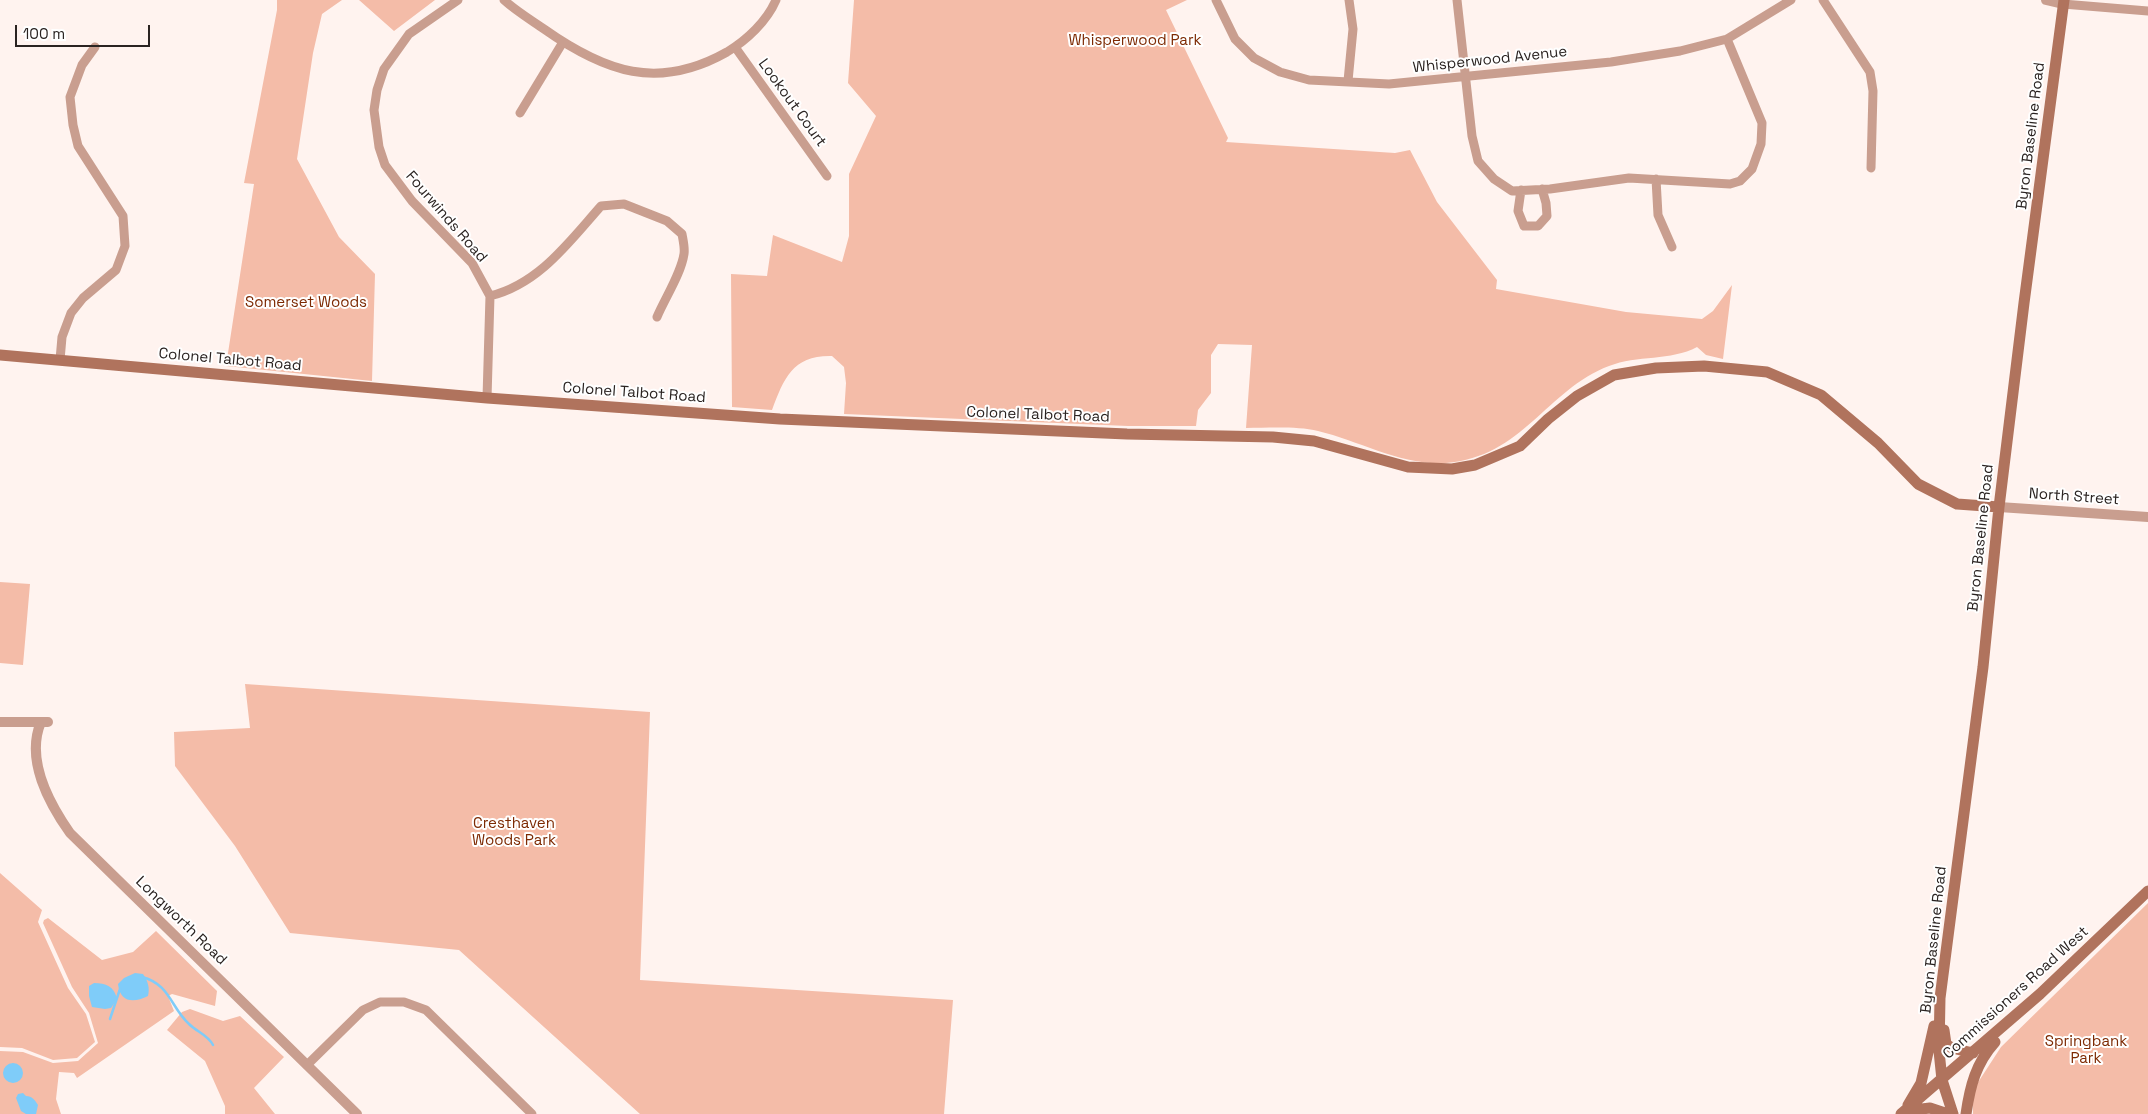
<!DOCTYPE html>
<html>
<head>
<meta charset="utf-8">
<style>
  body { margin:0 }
  #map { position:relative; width:2148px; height:1114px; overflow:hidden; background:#fff3ef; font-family:"Space Grotesk",sans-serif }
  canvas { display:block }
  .scale { position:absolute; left:15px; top:25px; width:135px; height:22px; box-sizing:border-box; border:2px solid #2a2321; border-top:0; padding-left:6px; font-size:15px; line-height:18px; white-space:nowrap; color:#2a2321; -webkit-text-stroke:4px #fff; paint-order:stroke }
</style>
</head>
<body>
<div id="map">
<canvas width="2148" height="1114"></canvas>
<div class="scale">100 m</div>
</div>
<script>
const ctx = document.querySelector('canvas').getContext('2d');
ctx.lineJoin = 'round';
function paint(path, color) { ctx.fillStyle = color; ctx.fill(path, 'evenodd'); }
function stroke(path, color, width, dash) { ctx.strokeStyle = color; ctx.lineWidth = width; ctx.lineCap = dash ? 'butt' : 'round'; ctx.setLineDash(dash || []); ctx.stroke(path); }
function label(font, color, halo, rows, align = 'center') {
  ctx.font = font + ' "Space Grotesk",sans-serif'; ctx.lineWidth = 4; ctx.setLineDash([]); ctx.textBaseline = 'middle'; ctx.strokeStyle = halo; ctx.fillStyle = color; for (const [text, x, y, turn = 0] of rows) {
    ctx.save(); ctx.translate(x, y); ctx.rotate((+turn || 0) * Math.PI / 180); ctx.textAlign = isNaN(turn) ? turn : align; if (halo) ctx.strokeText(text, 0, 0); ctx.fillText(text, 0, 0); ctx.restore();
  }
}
const green = new Path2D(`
  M277,0h65l-20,14 -9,39 -16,106 42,78 36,37 -3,107 -146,-15 28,-182 -10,-1 33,-173z
  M359,0h76l-41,31z
  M854,0h333l-21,10 62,128 -2,4 169,11 15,-3 27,52 60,78 -1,9 130,23 76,7 11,-8 19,-26 -9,74 -17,-4 -9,-8c-26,14 -60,8 -88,19 -63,24 -86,91 -163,97 -44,3 -86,-22 -128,-32 -21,-5 -50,-3 -72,-3l6,-83 -34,-1 -7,11v38l-13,17 -2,16h-68l-284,-12 2,-31 -2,-16 -12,-11c-39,-1 -48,22 -60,54l-40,-3 -1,-133 36,2 6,-41 69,27 7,-26v-62l27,-58 -28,-33z
  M0,582l30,2 -7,81 -23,-2z
  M245,684l405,28 -10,268 313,20 -9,114h-304l-181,-164 -169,-17 -55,-87 -60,-80 -1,-34 76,-4z
  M0,873l42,37 -4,12 30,66 18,26 9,28 -18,16 -24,2 -31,-12 -22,-1z
  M2148,903v211h-175v-24l28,-43z
  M48,918l54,42 31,-8 23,-21 61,60 -2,15 -43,-12 -4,2 6,15 -97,67 -3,-5 -15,-1 -3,27 5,15h-61v-63l23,1 30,11 25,-2 20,-18 -9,-30 -17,-26 -29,-64 1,-3z
  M190,1009l33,12 17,-5 44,41 -30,31 21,26h-50v-8l-20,-45 -38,-31 15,-18z`);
const water = new Path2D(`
  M135,973l8,1c5,7 7,14 5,22 -14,7 -28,7 -30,-12l6,-6z
  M94,983c12,0 20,3 23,16l-6,9 -6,1 -13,-2 -3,-11v-10z
  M3 1073a10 10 0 1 1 20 0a10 10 0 1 1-20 0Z
  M23,1093l3,3c6,0 9,4 12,9l-2,9h-10l-5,-3 -5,-13 2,-4z`);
const stream = new Path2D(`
  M142,977c28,7 29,31 47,47 8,8 19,11 24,21
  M110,1019l10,-30`);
const minor = new Path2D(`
  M458,0l-49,34 -25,35 -7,21 -3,20 5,37 6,18 27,36 60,62 18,33 -3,102
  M504,0c12,11 27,20 40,29 61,43 114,62 183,23 20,-12 40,-31 49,-52
  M1216,0l19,39 19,19 26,14 29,8 80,4 222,-22 69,-11 47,-12 64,-39
  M1457,0l15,136 6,25 16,18 18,12 38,-2 79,-11 101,6 10,-3 12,-12 9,-25 1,-21 -35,-84
  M1823,0l47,72 3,19 -2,77
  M2063,4l85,7
  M735,47l92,129
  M1348,81l5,-52 -4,-29
  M520,113l43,-71
  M1656,179l2,36 14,32
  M1521,190l-3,21 6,15h14l9,-10 -1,-13 -4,-14
  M490,296c49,-12 79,-54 111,-90l23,-2 43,17 15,13c1,6 3,14 2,20 -3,20 -19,44 -27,63
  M60,360l2,-23 9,-24 12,-15 33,-28 9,-24 -2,-30 -45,-70 -5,-21 -3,-28 12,-32 13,-18
  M307,1065l56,-55 17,-8h24l22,8 106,104`);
const tertiary = new Path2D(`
  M2046,0l17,4
  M1999,507l149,10
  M0,722h48
  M41,722c-16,38 8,81 29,111l287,281`);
const secondary = new Path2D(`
  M0,355l487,43 293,21 347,15 146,3 41,4 94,26 44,2 23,-4 45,-19 28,-27 29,-23 37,-21 42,-7 48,-2 63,6 54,23 57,48 40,41 39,20 42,3
  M1944,1030l2,14 6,4 21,5
  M1908,1105l13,-22 13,-57
  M1905,1111l25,-3 18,6
  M1901,1114l139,-120 108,-103
  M1953,1114l-11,-34 -3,-29 1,-53 43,-331 16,-160 25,-204 40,-303
  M1966,1114c4,-28 10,-51 29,-72`);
const parkNames = [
  ["Whisperwood Park",1135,41],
  ["Somerset Woods",306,303],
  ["Cresthaven",514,824],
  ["Woods Park",514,841],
  ["Springbank",2086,1042],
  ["Park",2086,1059]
];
const streetNames = [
  ["Whisperwood Avenue",1490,60,-6],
  ["Lookout Court",792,103,54],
  ["Byron Baseline Road",2031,136,-83],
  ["Fourwinds Road",446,217,49],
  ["Colonel Talbot Road",230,360,5],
  ["Colonel Talbot Road",634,393,4],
  ["Colonel Talbot Road",1038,415,2],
  ["North Street",2074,497,4],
  ["Byron Baseline Road",1981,538,-84],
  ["Longworth Road",181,921,44],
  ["Byron Baseline Road",1934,940,-84],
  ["Commissioners Road West",2016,993,-42]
];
paint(green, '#f4bca8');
paint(water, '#7fccf9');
stroke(stream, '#7fccf9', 2.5);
stroke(minor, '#c99e8f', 9);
stroke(tertiary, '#c99e8f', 10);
stroke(secondary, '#b0735d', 11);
label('15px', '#7d2a03', '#fff', parkNames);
label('15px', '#2a2321', '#fff', streetNames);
</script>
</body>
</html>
